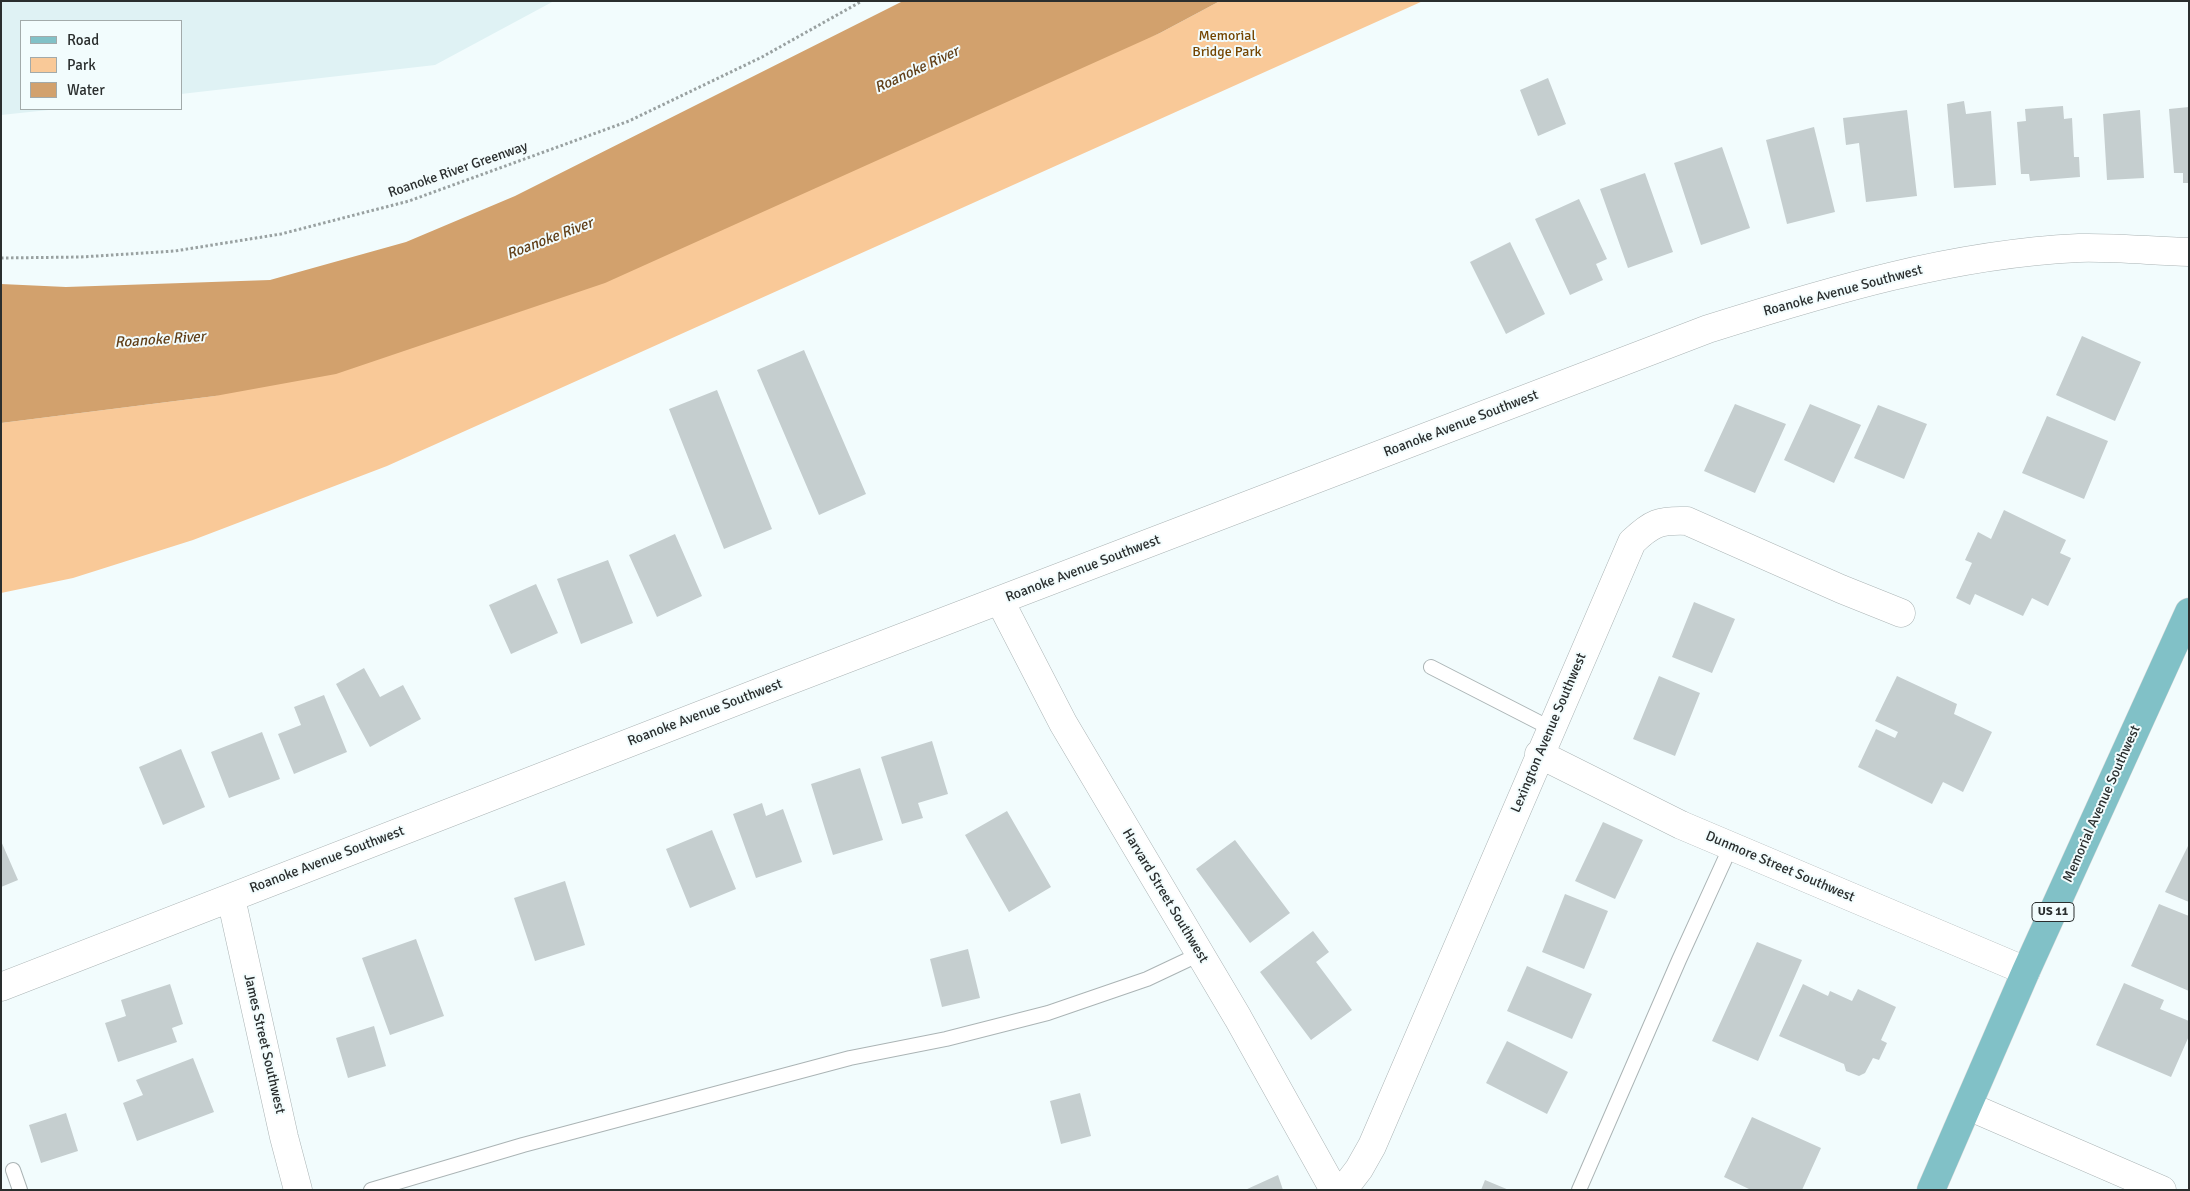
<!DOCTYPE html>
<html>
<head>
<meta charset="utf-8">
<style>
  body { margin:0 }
  #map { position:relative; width:2190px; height:1191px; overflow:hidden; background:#f2fcfd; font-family:Signika,sans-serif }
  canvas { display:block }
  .frame { position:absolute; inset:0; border:2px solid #2a2e2e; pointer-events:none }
  .legend { position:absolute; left:20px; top:20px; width:162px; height:90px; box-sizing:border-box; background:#f2fcfd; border:1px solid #a2aaaa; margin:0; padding:6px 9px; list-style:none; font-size:15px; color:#2a2e2e }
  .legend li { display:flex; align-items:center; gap:10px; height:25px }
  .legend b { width:25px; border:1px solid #a2aaaa }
</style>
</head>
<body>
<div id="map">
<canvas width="2190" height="1191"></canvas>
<div class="frame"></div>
<ul class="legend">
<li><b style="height:6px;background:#81c1c7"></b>Road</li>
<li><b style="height:14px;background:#f9c998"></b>Park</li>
<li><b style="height:14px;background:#d2a16d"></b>Water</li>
</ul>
</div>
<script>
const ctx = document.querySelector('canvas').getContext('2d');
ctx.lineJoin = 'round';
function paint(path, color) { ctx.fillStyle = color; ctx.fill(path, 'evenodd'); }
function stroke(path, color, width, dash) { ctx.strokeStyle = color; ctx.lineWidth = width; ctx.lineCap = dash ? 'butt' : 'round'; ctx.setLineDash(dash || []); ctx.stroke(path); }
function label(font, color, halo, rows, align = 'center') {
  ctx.font = font + ' Signika,sans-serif'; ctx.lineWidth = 4; ctx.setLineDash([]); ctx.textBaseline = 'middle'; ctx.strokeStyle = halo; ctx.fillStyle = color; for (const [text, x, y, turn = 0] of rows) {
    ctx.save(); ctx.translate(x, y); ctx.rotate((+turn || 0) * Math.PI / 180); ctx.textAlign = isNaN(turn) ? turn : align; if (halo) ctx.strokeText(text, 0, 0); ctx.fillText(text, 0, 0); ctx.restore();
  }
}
const built = new Path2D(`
  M1,1h553l-119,64 -254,29v-73h-160v88h37l-57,6z`);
const green = new Path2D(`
  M1220,1h203l-1036,465 -194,74 -120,38 -72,15v-170l214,-27 945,-363z`);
const water = new Path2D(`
  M903,1h317l-60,32 -555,250 -269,91 -121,22 -214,27v-139l65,3 204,-7 136,-38 109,-46z`);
const building = new Path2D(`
  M1548,78l18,46 -28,12 -18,-46z
  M1964,101l2,13 25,-3 5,74 -42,3 -7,-84z
  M2063,106l1,13 8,-1 2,39h5l1,20 -50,4 -1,-7h-8l-4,-52 9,-1 -1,-12z
  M2189,107v76h-6v-10h-9l-5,-64z
  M1907,110l10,86 -51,6 -7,-59 -13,2 -3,-27z
  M2140,110l4,68 -37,2 -4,-66z
  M1814,127l21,85 -48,12 -21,-84z
  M1722,147l28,81 -49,17 -27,-82z
  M1645,173l28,79 -45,16 -28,-79z
  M1579,199l28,60 -11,5 7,16 -33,15 -35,-76z
  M1510,242l35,72 -39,20 -36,-72z
  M2082,336l59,26 -26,59 -59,-26z
  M804,350l62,144 -47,21 -62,-145z
  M717,390l55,139 -48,20 -55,-140z
  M1735,404l51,20 -31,69 -51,-22z
  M1810,404l51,21 -27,58 -50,-23z
  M1878,405l49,19 -23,55 -50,-21z
  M2047,416l61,25 -24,58 -62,-26z
  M2004,510l62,30 -6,13 11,5 -23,48 -16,-8 -9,18 -48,-22 -5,11 -14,-7 16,-35 -7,-3 13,-28 13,7z
  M675,534l27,62 -45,21 -28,-62z
  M608,560l25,63 -52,21 -24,-65z
  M536,584l22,49 -47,21 -22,-49z
  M1694,602l41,17 -23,54 -40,-16z
  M364,668l16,29 23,-12 18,34 -51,28 -34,-63z
  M1659,676l41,17 -25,63 -42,-17z
  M1897,676l60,28 -3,10 38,18 -29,60 -20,-10 -11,22 -74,-37 18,-38 19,9 3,-6 -23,-11z
  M324,695l23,57 -53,22 -16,-40 23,-9 -7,-18z
  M262,732l18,47 -51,19 -18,-46z
  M932,741l16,53 -30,9 5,15 -21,6 -21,-67z
  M181,749l24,58 -42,18 -24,-58z
  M860,768l23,72 -50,15 -22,-71z
  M762,803l4,13 17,-7 19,53 -46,16 -23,-64z
  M1007,811l44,76 -42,25 -44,-77z
  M1603,822l40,18 -28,59 -40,-18z
  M712,830l24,59 -46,19 -24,-59z
  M1235,840l55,73 -40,30 -54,-74z
  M1,841l17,39 -17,7z
  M2189,844v58l-24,-10z
  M565,881l20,64 -50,16 -21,-63z
  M1565,894l43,17 -24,58 -42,-17z
  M2159,904l30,12v75l-58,-25z
  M1313,931l16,21 -13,10 36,48 -41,30 -51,-68z
  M416,939l28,77 -54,19 -28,-77z
  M1757,942l45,18 -44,101 -46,-20z
  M968,949l12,49 -38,9 -12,-48z
  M1527,966l65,28 -20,45 -65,-28z
  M2124,983l40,17 -4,9 29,12v15l-18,41 -75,-32z
  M170,984l13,40 -11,4 5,14 -59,20 -13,-39 21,-7 -5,-16z
  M1803,984l25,12 2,-5 22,10 6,-12 38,18 -15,33 6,3 -8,17 -6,-2 -8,15 -6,3 -13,-5 -2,-7 -65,-28z
  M374,1026l12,40 -38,12 -12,-40z
  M1507,1041l61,31 -21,42 -61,-31z
  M193,1058l21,54 -77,29 -14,-38 20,-8 -7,-15z
  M1080,1093l11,43 -30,8 -11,-43z
  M66,1113l12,38 -37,12 -12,-38z
  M1752,1117l69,31 -19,42h-51l-27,-13z
  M1278,1175l5,15h-38z
  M1485,1180l24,10h-28z`);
const path = new Path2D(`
  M1,258l80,-1 94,-6 106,-17 128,-33 220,-80 133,-64 100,-56`);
const service = new Path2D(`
  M1431,667l119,61
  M13,1170l7,20
  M371,1190l152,-45 327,-87 96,-19 102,-26 99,-34 53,-25
  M1579,1190l100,-230 52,-114`);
const minor = new Path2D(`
  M1000,601l63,122 175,295 96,172
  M1539,754l142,71 345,146
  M231,898l53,239 14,53
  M1,987l777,-302 930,-356c121,-38 243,-75 371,-81 36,-1 73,3 110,4
  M1968,1106l194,84
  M1343,1190l16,-21 13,-23 260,-604c20,-19 27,-22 55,-21l154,68 60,24`);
const primary = new Path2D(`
  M1931,1190l95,-219 163,-359`);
const shields = [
  [2053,912,42]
];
const shieldNames = [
  ["US 11",2053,912]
];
const parkNames = [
  ["Memorial",1227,36],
  ["Bridge Park",1227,52]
];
const streetNames = [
  ["Roanoke River Greenway",458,170,-19],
  ["Roanoke Avenue Southwest",1843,291,-15],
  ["Roanoke Avenue Southwest",1461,424,-21],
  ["Roanoke Avenue Southwest",1083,569,-21],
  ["Roanoke Avenue Southwest",705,713,-21],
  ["Lexington Avenue Southwest",1549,733,-67],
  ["Memorial Avenue Southwest",2102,804,-66],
  ["Roanoke Avenue Southwest",327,860,-21],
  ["Dunmore Street Southwest",1780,867,23],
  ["Harvard Street Southwest",1165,896,59],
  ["James Street Southwest",264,1044,77]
];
const waterNames = [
  ["Roanoke River",917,70,-25],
  ["Roanoke River",550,239,-21],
  ["Roanoke River",160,340,-4]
];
paint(built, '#dff2f4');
paint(green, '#f9c998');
paint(water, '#d2a16d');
paint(building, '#c5cecf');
stroke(service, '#abb4b5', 16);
stroke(minor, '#abb4b5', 29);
stroke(primary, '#d9d9d9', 29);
stroke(path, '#99a1a1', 3, [2.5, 2.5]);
stroke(service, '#fff', 14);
stroke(minor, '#fff', 28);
stroke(primary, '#81c1c7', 28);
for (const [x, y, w] of shields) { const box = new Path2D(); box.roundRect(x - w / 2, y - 9.5, w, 19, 4); ctx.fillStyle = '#f2fcfd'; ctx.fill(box); stroke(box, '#2a2e2e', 1); }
label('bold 12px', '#2a2e2e', null, shieldNames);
label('14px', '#744501', '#f2fcfd', parkNames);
label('14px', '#2a2e2e', '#f2fcfd', streetNames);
label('italic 15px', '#613f18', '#f2fcfd', waterNames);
</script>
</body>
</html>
